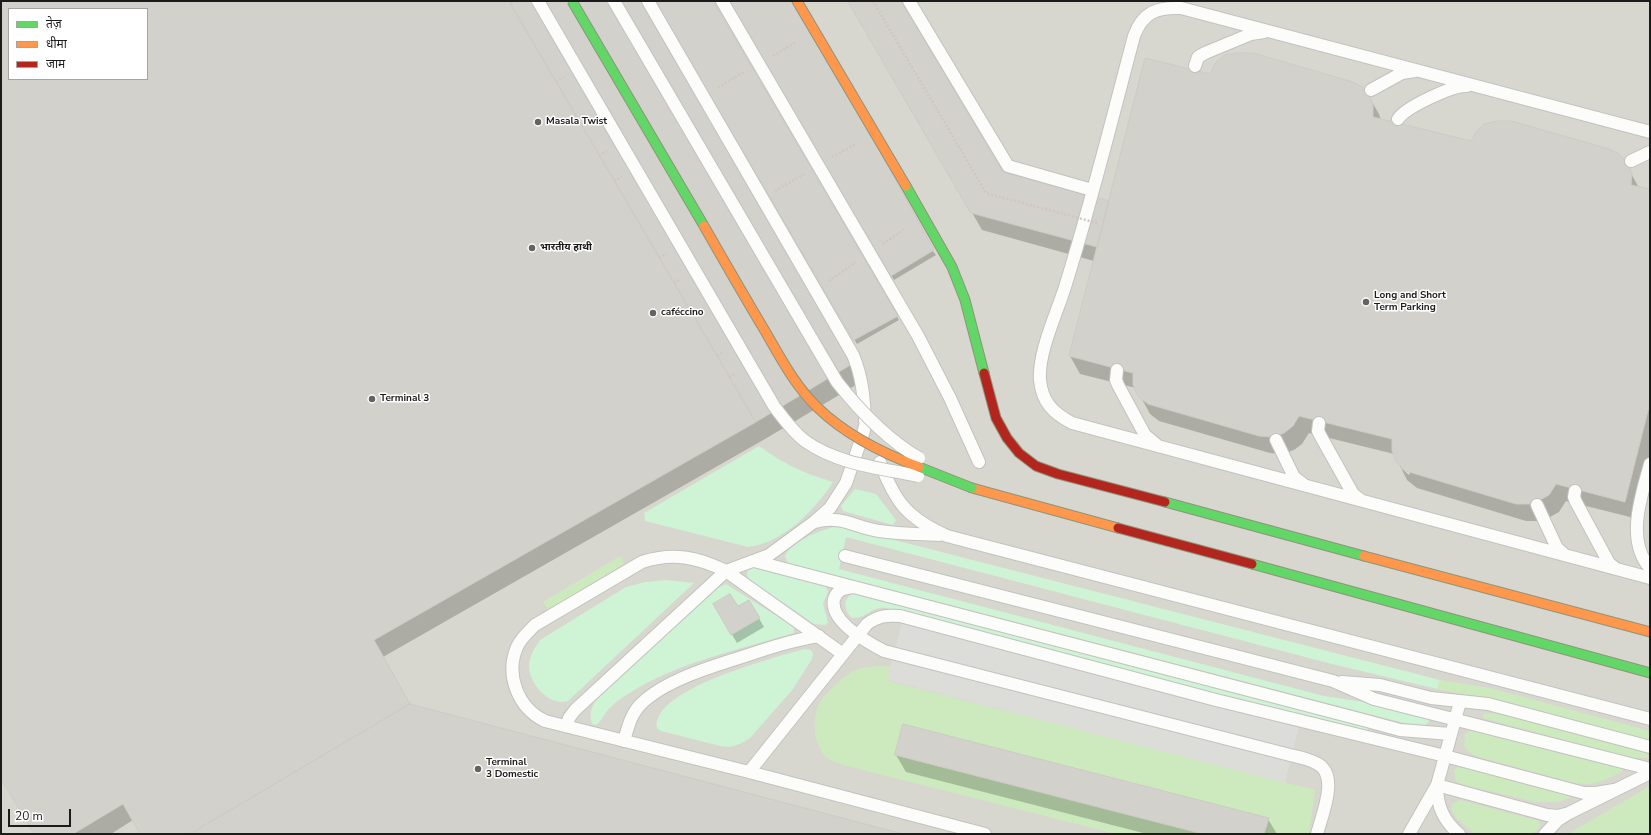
<!DOCTYPE html>
<html>
<head>
<meta charset="utf-8">
<style>
  body { margin:0 }
  #map { position:relative; width:1651px; height:835px; overflow:hidden; background:#eae9e2; font-family:"Nunito Sans","Noto Sans Devanagari",sans-serif }
  canvas { display:block }
  .frame { position:absolute; inset:0; border:2px solid #1b1b1b; pointer-events:none }
  .legend { position:absolute; left:8px; top:8px; width:140px; height:72px; box-sizing:border-box; background:#fff; border:1px solid #a4a4a4; margin:0; padding:5px 7px; list-style:none; font-size:12px; color:#1b1b1b }
  .legend li { display:flex; align-items:center; gap:8px; height:20px }
  .legend b { width:20px; border:1px solid #a4a4a4 }
  .scale { position:absolute; left:8px; top:809px; width:63px; height:18px; box-sizing:border-box; border:2px solid #1b1b1b; border-top:0; padding-left:5px; font-size:12px; line-height:14px; white-space:nowrap; color:#1b1b1b; -webkit-text-stroke:3px #fff; paint-order:stroke }
</style>
</head>
<body>
<div id="map">
<canvas width="1651" height="835"></canvas>
<div class="frame"></div>
<ul class="legend">
<li><b style="height:5px;background:#63d668"></b>तेज़</li>
<li><b style="height:5px;background:#ff974d"></b>धीमा</li>
<li><b style="height:5px;background:#b3261e"></b>जाम</li>
</ul>
<div class="scale">20 m</div>
</div>
<script>
const ctx = document.querySelector('canvas').getContext('2d');
ctx.lineJoin = 'round';
function paint(path, color) { ctx.fillStyle = color; ctx.fill(path, 'evenodd'); }
function stroke(path, color, width, dash) { ctx.strokeStyle = color; ctx.lineWidth = width; ctx.lineCap = dash ? 'butt' : 'round'; ctx.setLineDash(dash || []); ctx.stroke(path); }
function label(font, color, halo, rows, align = 'center') {
  ctx.font = font + ' "Nunito Sans","Noto Sans Devanagari",sans-serif'; ctx.lineWidth = 3; ctx.setLineDash([]); ctx.textBaseline = 'middle'; ctx.strokeStyle = halo; ctx.fillStyle = color; for (const [text, x, y, turn = 0] of rows) {
    ctx.save(); ctx.translate(x, y); ctx.rotate((+turn || 0) * Math.PI / 180); ctx.textAlign = isNaN(turn) ? turn : align; if (halo) ctx.strokeText(text, 0, 0); ctx.fillText(text, 0, 0); ctx.restore();
  }
}
const airport = new Path2D(`
  M1,1h1649v833h-1649zM9,9h138v70h-138z`);
const grass = new Path2D(`
  M620,556l4,8 -76,46 -5,-8z
  M880,666l11,1 -3,14 427,109 -6,44h-193l-272,-69c-5,-2 -12,-4 -17,-7 -13,-12 -15,-36 -9,-52 4,-9 24,-28 32,-33 9,-6 20,-6 30,-7z
  M1440,680l50,8 160,43v10l-163,-42 -50,-10z
  M1501,713l148,39 1,6h-18l-149,-40v-4z
  M1472,730l150,37 1,4c-20,10 -27,15 -50,12l-97,-27 -7,-4 -5,-6 1,-12z
  M1459,766h6l106,26 2,5 -15,5h-22l-75,-18 -5,-3 -2,-11z
  M1650,786v48h-82z
  M1460,800l79,21 1,6 -8,7h-57l-19,-16 -5,-10 1,-4z`);
const park = new Path2D(`
  M759,446c23,17 46,28 74,36 -19,29 -50,61 -85,65l-103,-26 -1,-8z
  M855,489l21,5 20,26 -3,5 -50,-14 -2,-5z
  M834,527l14,1 592,152 -3,9 -105,-25 -486,-127 -7,32 485,127 47,7 57,15 1,4 -4,3 -21,-2 -616,-160 -3,-6c4,-15 34,-26 49,-30z
  M756,567l69,18 3,7 -5,12 5,18 -2,3 -12,-1 -65,-45c-4,-7 -1,-11 7,-12z
  M666,580l28,3 -126,118c-19,6 -39,-18 -39,-35 1,-11 5,-17 11,-26l86,-53 19,-5z
  M726,584l68,43v6c-53,16 -119,30 -166,61 -7,4 -16,11 -21,17 -4,5 -6,11 -11,14l-4,-1c-4,-12 1,-22 10,-31l117,-106z
  M857,592l512,133 -2,8 -481,-125c-15,-2 -19,11 -34,10 -10,-10 -9,-22 5,-26z
  M804,649l7,1 2,4 -1,5 -19,30 -43,49 -10,6 -10,3 -10,-1 -59,-15 -4,-3c-6,-39 117,-70 147,-79z`);
const parking = new Path2D(`
  M902,623l397,103 -14,57 -398,-103z`);
const shadow = new Path2D(`
  M1,1h640l220,381 -96,57 -382,218 27,48 489,129h-758l-8,-14 -22,14h-76l-34,-57zM9,9h138v70h-138z
  M656,1h56l187,319 -42,24z
  M730,1l206,254 -42,25z
  M850,1h50l103,172 107,29 100,-127 159,22 10,17 2,6 90,22 155,22 13,24 11,2v267l-16,61 -68,-17 -7,11 -9,5 -10,4h-14l-109,-33 -10,-8 -13,-26 -85,-21 -7,11 -8,6 -11,4 -13,-1 -111,-32 -9,-7 -14,-26 -56,-14 -10,-18 24,-95 -112,-31zM1401,465l9,8 -1,2 -8,-7z
  M749,601l15,26 -27,16 -23,-39 23,4z
  M896,755l372,64 9,15h-130l-241,-62z`);
const building = new Path2D(`
  M1,1h508l247,421 -382,218 36,64 -220,130h-50l-17,-30 -50,30h-39l-33,-55zM9,9h138v70h-138z
  M509,1h133l210,363 -96,58z
  M655,1h58l185,315 -44,24z
  M729,1h68l137,249 -43,26z
  M848,1h53l102,171 106,29 -12,46 -126,-34z
  M1238,53h15l100,29 11,6 6,8 3,10v11l98,24 5,-9 8,-8 13,-3h14l98,28 10,5 8,9 5,10 -1,12 19,4v214l-25,99 -69,-18 -7,11 -9,5 -10,4h-14l-110,-33 -10,-9 -4,-11v-12l-93,-23 -6,10 -9,7 -11,4 -14,-1 -111,-32 -10,-8 -5,-11v-12l-64,-17 76,-298 65,16 6,-12 9,-7z
  M730,594l8,12 11,-6 11,18 -29,17 -18,-31z
  M410,704l493,130h-713z
  M903,724l366,94 -5,16h-61l-308,-79z`);
const path = new Path2D(`
  M511,4l4,-3
  M773,56l23,-14
  M556,82l8,-5
  M718,88l26,-16
  M599,156l8,-5
  M832,157l24,-13
  M614,181l8,-5
  M775,191l29,-17
  M883,244l23,-16
  M659,258l8,-4
  M829,281l27,-19
  M674,283l7,-4
  M717,356l6,-4
  M729,377l7,-4`);
const lane = new Path2D(`
  M648,1l205,354c9,21 11,42 12,65
  M722,1l196,335 32,62 29,64
  M909,1l99,165 84,24
  M1195,66l3,-9 7,-4 46,-19 13,-2
  M1371,90l31,-17 13,-2
  M1398,119c8,-12 55,-34 69,-33
  M1650,132l-469,-124c-24,-1 -38,4 -47,28 -22,83 -43,168 -69,251 -8,26 -27,65 -25,93 2,22 13,33 32,43l578,155
  M1631,161l19,-9
  M1117,370l-1,10 2,5 27,50 12,10
  M866,422l-3,12 -17,49 -16,25 -16,14 -45,33 -43,16c-29,-14 -53,-19 -84,-9l-107,63c-7,7 -14,13 -18,22 -12,28 1,61 28,74l204,51 118,-148c11,-8 19,-9 33,-8l316,84 229,56 139,37h12l18,-3
  M1319,423l-1,8 2,4 33,59 8,6
  M1276,440l18,37 9,7
  M880,462c15,40 27,56 67,74l703,183
  M1650,464c-8,30 -25,76 0,104
  M1575,491l-1,6 2,5 33,61 6,5
  M1537,505l20,43 8,7
  M815,522c27,-7 39,5 64,9 20,3 40,3 60,4
  M845,556l488,125 41,18 276,70
  M754,561l613,160 33,9 51,4
  M854,587c-9,1 -17,2 -20,12 -5,22 33,43 50,52l406,104c9,2 19,4 28,9 21,12 4,51 -1,70
  M1342,682l38,3 51,13 57,6 162,43
  M567,726l2,-8 6,-8 151,-139 117,83
  M624,741c4,-14 7,-28 18,-38 24,-23 71,-37 103,-47 24,-8 48,-16 74,-20
  M749,772l236,62
  M1409,834l28,-49 110,30 11,1 11,-3
  M1459,834c-16,-14 -22,-28 -22,-49l23,-83
  M1545,834l13,-14 11,-7 81,-40`);
const fast = new Path2D(`
  M906,186l46,81 13,33 19,73
  M1165,502l199,54
  M1252,564l398,109`);
const slow = new Path2D(`
  M797,1l109,185
  M972,488l146,40
  M1364,556l286,76`);
const jam = new Path2D(`
  M984,373l12,45 11,20 12,15 17,13 22,8 107,28
  M1118,528l134,36`);
const pathBridge = new Path2D(`
  M873,1l113,192 111,30`);
const laneBridge = new Path2D(`
  M538,1l236,405c9,12 19,26 31,35 32,23 75,27 113,35
  M614,1l223,381c23,29 49,57 82,76`);
const fastBridge = new Path2D(`
  M572,1l132,225
  M919,467l53,21`);
const slowBridge = new Path2D(`
  M704,226c20,35 40,70 61,105 15,26 30,55 53,77 28,27 64,45 101,59`);
const markers = [
  [538,122,4,"#636361"],
  [532,248,4,"#636361"],
  [1366,302,4,"#636361"],
  [653,313,4,"#636361"],
  [372,399,4,"#636361"],
  [478,769,4,"#636361"]
];
const poiNames = [
  ["Masala Twist",546,122],
  ["भारतीय हाथी",540,248],
  ["Long and Short",1374,296],
  ["Term Parking",1374,308],
  ["caféccino",661,313],
  ["Terminal 3",380,399],
  ["Terminal",486,763],
  ["3 Domestic",486,775]
];
paint(airport, '#d8d7cf');
paint(grass, '#cdeabe');
paint(park, '#cef3d5');
paint(parking, '#dcdcd9');
paint(shadow, '#0003');
paint(building, '#d2d1cb');
stroke(building, '#cdcbc4', 1);
stroke(lane, '#c2c2bf', 14);
stroke(fast, '#8d947b', 11);
stroke(slow, '#8d947b', 11);
stroke(jam, '#8d947b', 11);
stroke(path, '#d2c6c1', 2.5, [2, 2]);
stroke(lane, '#fcfcfb', 12);
stroke(fast, '#63d668', 9);
stroke(slow, '#ff974d', 9);
stroke(jam, '#b3261e', 9);
stroke(laneBridge, '#c2c2bf', 14, []);
stroke(fastBridge, '#8d947b', 11, []);
stroke(slowBridge, '#8d947b', 11, []);
stroke(pathBridge, '#d2c6c1', 2.5, [2, 2]);
stroke(laneBridge, '#fcfcfb', 12);
stroke(fastBridge, '#63d668', 9);
stroke(slowBridge, '#ff974d', 9);
for (const [x, y, r, color] of markers) { const dot = new Path2D(); dot.arc(x, y, r, 0, 2 * Math.PI); ctx.fillStyle = color; ctx.fill(dot); stroke(dot, '#fff', 1.5); }
label('bold 10px', '#1b1b1b', '#fff', poiNames, 'left');
</script>
</body>
</html>
